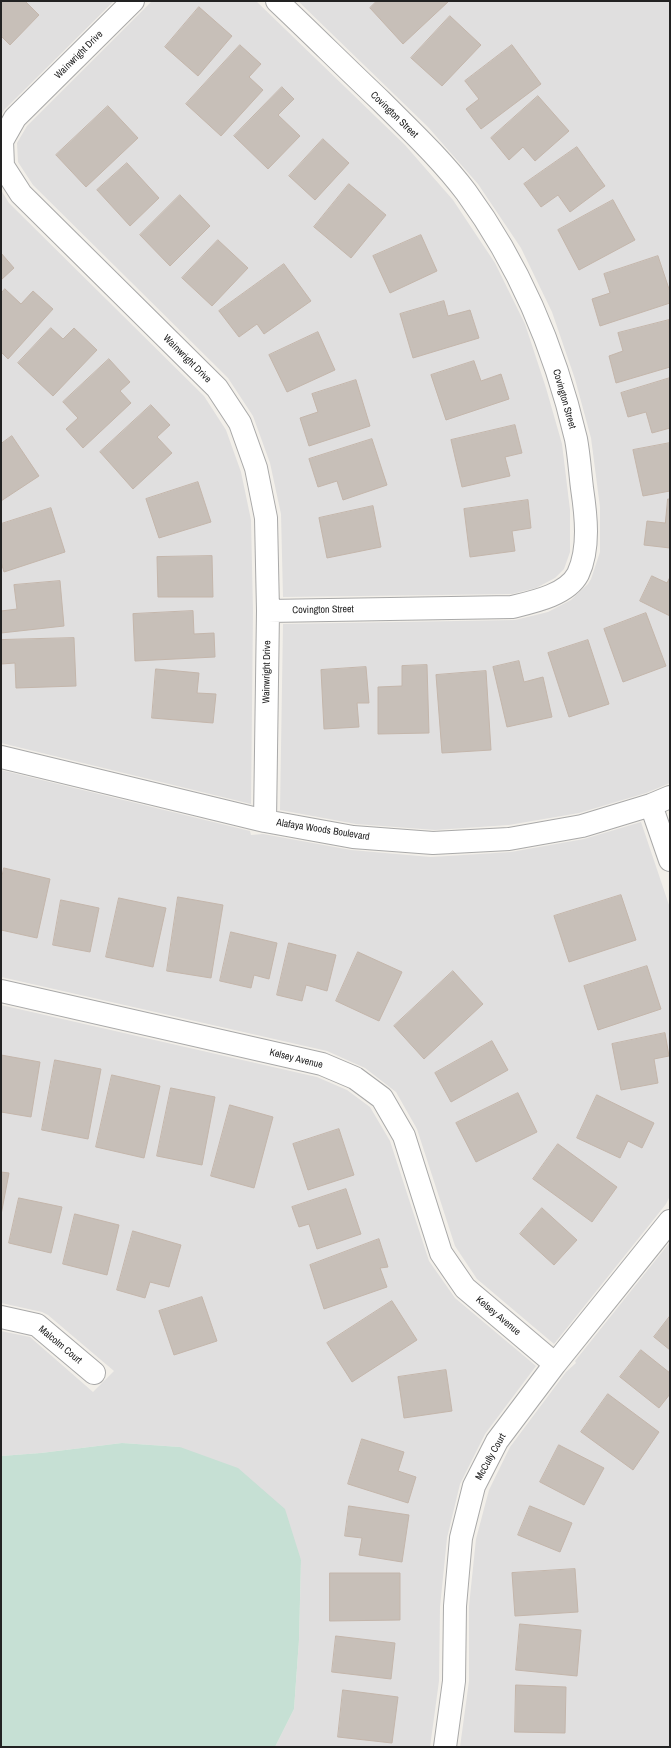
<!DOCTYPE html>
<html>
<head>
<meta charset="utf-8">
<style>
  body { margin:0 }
  #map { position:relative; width:671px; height:1748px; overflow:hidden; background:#f2efe9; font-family:"Archivo Narrow",sans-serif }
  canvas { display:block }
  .frame { position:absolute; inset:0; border:2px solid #222; pointer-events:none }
</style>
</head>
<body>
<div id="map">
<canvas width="671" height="1748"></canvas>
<div class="frame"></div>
</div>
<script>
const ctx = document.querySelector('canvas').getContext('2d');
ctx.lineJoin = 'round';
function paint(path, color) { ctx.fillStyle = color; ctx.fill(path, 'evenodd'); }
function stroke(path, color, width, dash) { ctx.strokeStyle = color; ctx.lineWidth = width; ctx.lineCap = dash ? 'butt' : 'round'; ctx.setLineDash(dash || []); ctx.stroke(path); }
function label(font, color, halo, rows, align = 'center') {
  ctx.font = font + ' "Archivo Narrow",sans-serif'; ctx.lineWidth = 3; ctx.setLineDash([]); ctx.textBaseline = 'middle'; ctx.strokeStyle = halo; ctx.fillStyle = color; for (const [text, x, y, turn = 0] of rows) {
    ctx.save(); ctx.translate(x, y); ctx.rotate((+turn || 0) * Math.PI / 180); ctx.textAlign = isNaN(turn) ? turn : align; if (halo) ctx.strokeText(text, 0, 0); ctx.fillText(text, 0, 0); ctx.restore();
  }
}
const residential = new Path2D(`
  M1,1h113l-110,109 -3,6z
  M152,1h104l149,144 48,55 42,63 30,61 21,64 16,56 8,66v42l-6,17 -9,9 -19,10 -24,6 -229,3 -2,-83 -11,-51 -17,-47 -25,-38 -195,-193 -15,-23 -1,-19 10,-17z
  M298,1h372v782l-24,10 -67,20 -70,12 -74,5 -79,-6 -76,-14 3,-186 232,-4 33,-8 23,-12 17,-16 3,-5 9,-27v-45l-9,-69 -16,-59 -23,-67 -31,-64 -43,-64 -50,-57z
  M1,190l8,13 195,193 22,34 15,42 10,48 2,91 -2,193 -250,-61z
  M1,770l249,61 1,4 12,-1 88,16 80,7 80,-5 73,-13 57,-17 29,86v288l-4,8 -112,140 -77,-65 -22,-33 -38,-117 -21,-37 -31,-24 -38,-17 -326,-74z
  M1,1005l316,72 30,13 23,17 20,34 39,120 26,37 81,68 -51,68 -25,50 -13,54 -7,69 -1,74 -9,66h-155l19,-38 5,-69 2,-80 -121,-113 -58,-4 -81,10 -40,3v-125l29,6 63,55 21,-21 -66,-56 -6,-3 -41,-9z
  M670,1242v505h-210l9,-66v-75l7,-67 13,-49 21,-43 56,-75 10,-9 -1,-2z`);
const wetland = new Path2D(`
  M122,1443l58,4 58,21 47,41 16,51 -2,80 -5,69 -19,38h-274v-291l40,-3z`);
const building = new Path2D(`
  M1,1h24l14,14 -29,30 -9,-9z
  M377,1h72l-46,43 -33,-36z
  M199,7l33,29 -34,40 -33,-29z
  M450,16l31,29 -39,41 -31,-28z
  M240,45l21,19 -12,13 14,13 -42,46 -35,-32z
  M512,45l29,39 -60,45 -15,-20 13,-10 -14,-18z
  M282,87l12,12 -16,16 22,21 -32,33 -34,-33z
  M538,96l31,35 -34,30 -12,-14 -14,13 -18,-22z
  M108,106l30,32 -52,49 -30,-32z
  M323,139l26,24 -34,37 -26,-24z
  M577,147l28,39 -35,26 -12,-17 -17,12 -17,-23z
  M127,163l32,35 -29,28 -33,-36z
  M349,184l37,31 -35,43 -37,-31z
  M180,195l30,31 -40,40 -30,-31z
  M613,200l22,40 -56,30 -21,-40z
  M421,235l16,36 -47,22 -17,-37z
  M218,240l30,28 -36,38 -30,-28z
  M1,253l13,15 -13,12z
  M658,256l12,36v11l-70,23 -8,-27 18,-6 -6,-19z
  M284,264l27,37 -47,33 -7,-10 -18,13 -20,-26z
  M5,289l16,15 12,-13 20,18 -45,50 -7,-7v-58z
  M444,301l4,15 22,-6 9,28 -66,20 -13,-44z
  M669,320l1,47 -54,16 -7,-27 14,-5 -5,-18z
  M51,328l12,11 11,-11 23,22 -44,46 -35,-33z
  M318,332l17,38 -48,22 -18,-37z
  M109,359l21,23 -10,9 11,12 -48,45 -17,-19 12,-11 -15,-16z
  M474,361l7,20 20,-7 8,25 -63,21 -15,-45z
  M670,378v50l-18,5 -6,-21 -18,5 -7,-24z
  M356,380l14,46 -61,20 -9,-28 18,-6 -6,-18z
  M151,405l19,20 -13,12 15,16 -39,36 -33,-37z
  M515,425l7,28 -17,4 5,19 -48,11 -11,-47z
  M12,436l27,40 -38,25v-57z
  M372,439l15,46 -44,15 -6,-19 -19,6 -9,-28z
  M670,443v48l-27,5 -10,-46z
  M198,482l13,40 -52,16 -13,-39z
  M668,499h2v49l-26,-3 3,-24 18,2z
  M528,500l3,28 -19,3 3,20 -45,6 -6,-48z
  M373,506l8,41 -54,11 -8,-40z
  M51,508l14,44 -61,20 -3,-10v-38z
  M212,556l1,41h-55l-1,-40z
  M652,576l15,7 3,-6v39l-30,-15z
  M60,581l4,45 -63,7v-22l16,-2 -3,-24z
  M193,611l1,23 20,-1 1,24 -80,4 -2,-47z
  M646,613l20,53 -43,16 -19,-53z
  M74,638l2,48 -60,2 -1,-25 -14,1v-24z
  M588,640l21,64 -40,13 -21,-64z
  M519,661l5,21 19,-5 9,40 -45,10 -14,-60z
  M427,665l2,68 -51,1v-47l24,-1v-20z
  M366,667l3,36h-12l2,24 -35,2 -3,-59z
  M156,669l43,4 -2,20 19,1 -3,29 -61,-5z
  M486,671l5,79 -49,3 -6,-78z
  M4,868l46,11 -13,59 -36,-8v-48z
  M621,895l15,45 -67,22 -15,-46z
  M178,897l45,8 -12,73 -44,-7z
  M119,898l47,10 -13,59 -47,-10z
  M61,900l38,8 -9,44 -37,-7z
  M231,932l46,11 -8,36 -15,-4 -3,13 -31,-7z
  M289,943l47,12 -9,36 -21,-6 -4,16 -25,-6z
  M358,952l44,20 -23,49 -43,-20z
  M647,966l14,43 -63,21 -14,-44z
  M453,971l30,33 -59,55 -30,-33z
  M665,1033l4,23 -15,3 4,24 -37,7 -9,-46z
  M492,1041l16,29 -57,32 -16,-29z
  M1,1055l39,7 -9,55 -30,-5z
  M55,1060l46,9 -13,70 -46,-9z
  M112,1075l48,11 -16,72 -48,-11z
  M171,1088l44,9 -13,68 -45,-9z
  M518,1093l19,39 -61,30 -20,-39z
  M597,1095l57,28 -12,25 -14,-7 -8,17 -43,-20z
  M230,1105l43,12 -19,71 -43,-12z
  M339,1129l15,46 -46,15 -15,-46z
  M558,1144l59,43 -25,35 -59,-43z
  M1,1172l8,1 -8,42z
  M346,1189l15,45 -44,15 -8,-25 -10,3 -7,-20z
  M19,1198l43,9 -11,46 -42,-10z
  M542,1208l35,32 -23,25 -34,-31z
  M75,1214l44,11 -12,50 -44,-11z
  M133,1231l48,14 -12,42 -19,-5 -5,16 -28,-8z
  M379,1239l9,28 -8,1 7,19 -63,22 -14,-44z
  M202,1297l15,44 -43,14 -15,-44z
  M392,1301l25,39 -65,42 -25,-39z
  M670,1316v34l-16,-13z
  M641,1350l29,23v21l-11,14 -39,-31z
  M446,1370l6,41 -48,7 -6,-41z
  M608,1394l51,38 -26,38 -52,-38z
  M362,1439l42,13 -6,19 18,6 -8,26 -60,-19z
  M559,1445l45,23 -20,37 -44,-23z
  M349,1506l60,9 -7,47 -43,-7 3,-17 -17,-2z
  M530,1506l42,17 -12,29 -42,-17z
  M575,1569l3,43 -63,4 -3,-43z
  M330,1573h70v47l-70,1z
  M520,1624l61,6 -4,46 -61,-6z
  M336,1636l59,7 -4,36 -59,-7z
  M516,1685l50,2 -1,46 -50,-1z
  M343,1690l55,7 -6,46 -54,-6z`);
const minor = new Path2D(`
  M133,1l-118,117 -13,23 1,25 18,28 196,194 23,35 16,45 10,50 2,93 -3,210
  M268,611l244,-4c21,-5 55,-12 66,-33 12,-26 8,-59 4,-86 -2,-16 -3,-33 -6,-49 -21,-90 -55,-172 -110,-247 -25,-33 -56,-62 -85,-91 -35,-33 -69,-67 -104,-100
  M1,757l264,64 88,16 80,6 76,-4 73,-13 69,-21 19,-8
  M651,805l19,55
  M1,991l321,73 33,14 27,20 22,38 37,117 24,35 90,76
  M1,1317l36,8 57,48
  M445,1747l9,-66 1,-75 6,-68 13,-52 23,-45 58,-77 115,-143`);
const streetNames = [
  ["Wainwright Drive",79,55,-45],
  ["Covington Street",394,115,44],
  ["Wainwright Drive",187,359,45],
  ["Covington Street",564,399,74],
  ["Covington Street",323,610,-1],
  ["Wainwright Drive",267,672,-89],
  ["Alafaya Woods Boulevard",323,830,9],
  ["Kelsey Avenue",296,1059,14],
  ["Kelsey Avenue",498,1316,40],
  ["Malcolm Court",60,1345,40],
  ["McCully Court",491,1457,-61]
];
paint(residential, '#e0dfdf');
paint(wetland, '#c6e0d4');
paint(building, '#c7bfb8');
stroke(building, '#c4b6ab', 1);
stroke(minor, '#a9a9a9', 24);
stroke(minor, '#fff', 22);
label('10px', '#222', '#fff', streetNames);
</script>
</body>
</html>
